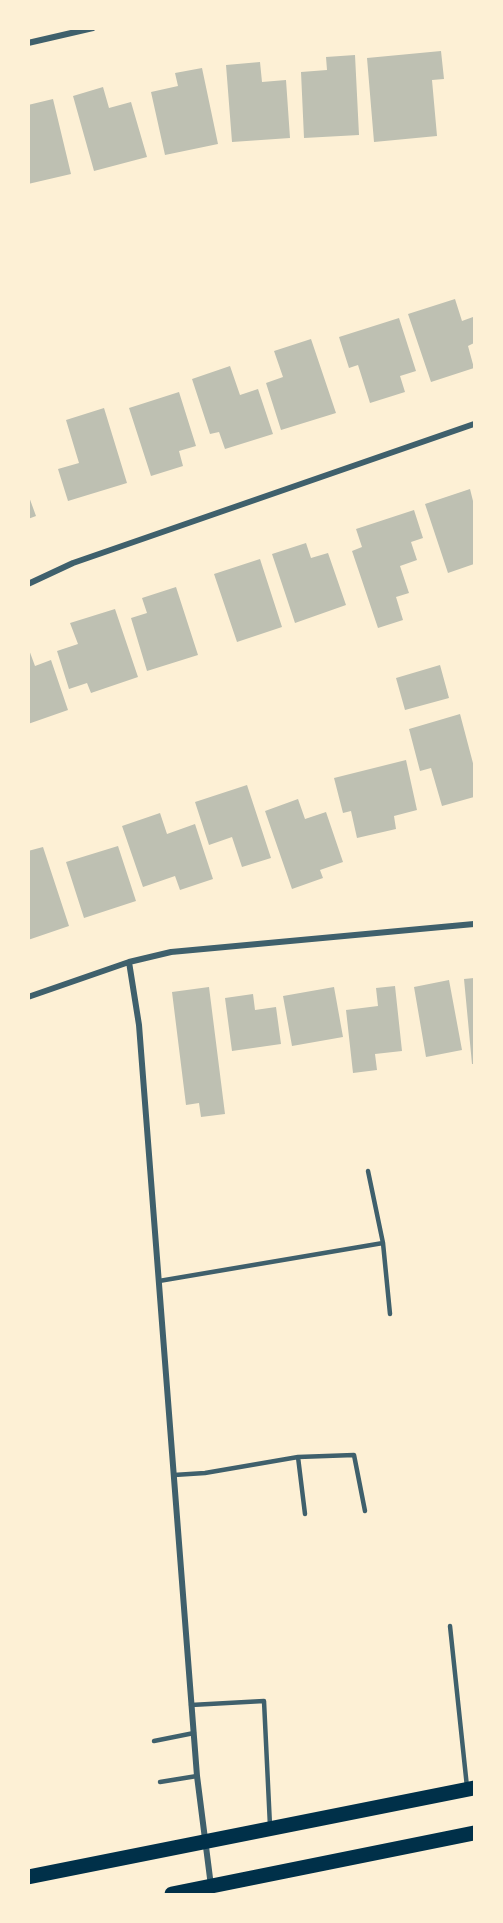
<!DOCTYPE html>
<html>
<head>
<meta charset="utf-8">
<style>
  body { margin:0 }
  #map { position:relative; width:503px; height:1923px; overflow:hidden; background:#fdf0d5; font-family:Helvetica,sans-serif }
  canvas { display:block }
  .frame { position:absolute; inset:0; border:30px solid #fdf0d5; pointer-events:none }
</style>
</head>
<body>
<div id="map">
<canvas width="503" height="1923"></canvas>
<div class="frame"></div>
</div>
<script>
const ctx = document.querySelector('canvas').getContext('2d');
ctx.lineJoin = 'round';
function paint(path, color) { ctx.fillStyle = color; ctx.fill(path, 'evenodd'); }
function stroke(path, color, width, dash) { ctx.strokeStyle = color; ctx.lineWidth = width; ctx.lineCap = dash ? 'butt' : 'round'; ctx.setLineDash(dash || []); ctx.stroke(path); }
const building = new Path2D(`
  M441,51l3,28 -12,1 5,56 -63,6 -7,-84z
  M355,55l4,80 -55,3 -3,-66 26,-2 -1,-13z
  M260,62l2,20 24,-2 4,58 -58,4 -6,-77z
  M202,68l16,76 -53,11 -14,-63 27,-6 -3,-13z
  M103,87l6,21 22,-6 16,55 -53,14 -21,-75z
  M53,99l18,75 -43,10v-79z
  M455,299l7,22 11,-4 1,4v22l-6,3 6,22 -43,14 -23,-68z
  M399,318l17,53 -16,5 5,16 -35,11 -12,-38 -9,3 -10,-31z
  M311,339l25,74 -55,17 -15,-47 17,-6 -9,-26z
  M230,366l10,29 18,-6 15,45 -48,15 -6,-17 -9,2 -18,-55z
  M179,392l17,54 -17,5 4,15 -32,10 -22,-68z
  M104,408l23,75 -59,18 -10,-32 21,-6 -13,-43z
  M470,489l4,16v59l-26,9 -23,-69z
  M28,494l8,22 -8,3z
  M414,510l9,28 -12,4 6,18 -17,6 9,27 -13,4 7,23 -25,8 -26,-77 10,-4 -6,-18z
  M306,543l5,15 17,-5 18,52 -51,18 -23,-69z
  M260,559l22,68 -45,15 -23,-68z
  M176,587l22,68 -51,16 -16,-53 16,-5 -5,-15z
  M115,609l23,68 -47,16 -4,-10 -18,6 -12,-38 21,-7 -8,-21z
  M28,647l7,19 16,-6 17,50 -40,14z
  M440,665l9,33 -44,12 -9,-32z
  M460,714l14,53v30l-32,9 -11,-38 -11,3 -11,-42z
  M406,760l11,50 -23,6 2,13 -39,9 -6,-27 -8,2 -9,-35z
  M247,785l24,73 -29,9 -10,-30 -23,8 -14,-43z
  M298,799l7,20 21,-7 17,50 -23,8 3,8 -31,11 -27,-78z
  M160,813l7,21 28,-10 18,55 -33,11 -5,-14 -32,11 -21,-61z
  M118,846l18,55 -52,17 -18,-56z
  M43,847l26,79 -41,14v-89z
  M474,978v86h-2l-8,-85z
  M449,980l13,70 -36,7 -12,-70z
  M395,986l7,65 -27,3 2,16 -24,3 -7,-63 32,-4 -2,-18z
  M209,987l16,127 -24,3 -2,-14 -13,2 -14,-113z
  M334,987l9,50 -51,9 -9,-50z
  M253,994l2,16 21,-3 5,37 -49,7 -7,-53z`);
const service = new Path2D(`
  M368,1171l15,72
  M159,1281l224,-38 7,71
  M298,1457l56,-2 11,56
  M174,1475l31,-2 93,-16 7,57
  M450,1626l17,161
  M191,1705l73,-4 6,125
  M154,1741l40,-8
  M160,1782l37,-6`);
const minor = new Path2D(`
  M28,43l65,-15
  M28,584l45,-21 401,-139
  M129,962l10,63 58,751 14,110
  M28,997l101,-35 42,-10 303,-28`);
const primary = new Path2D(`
  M28,1877l446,-89
  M172,1894l302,-61`);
paint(building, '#bec0b2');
stroke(service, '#3f606c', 4.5);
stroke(minor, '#3f606c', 6);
stroke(primary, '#003049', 15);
</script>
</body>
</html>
